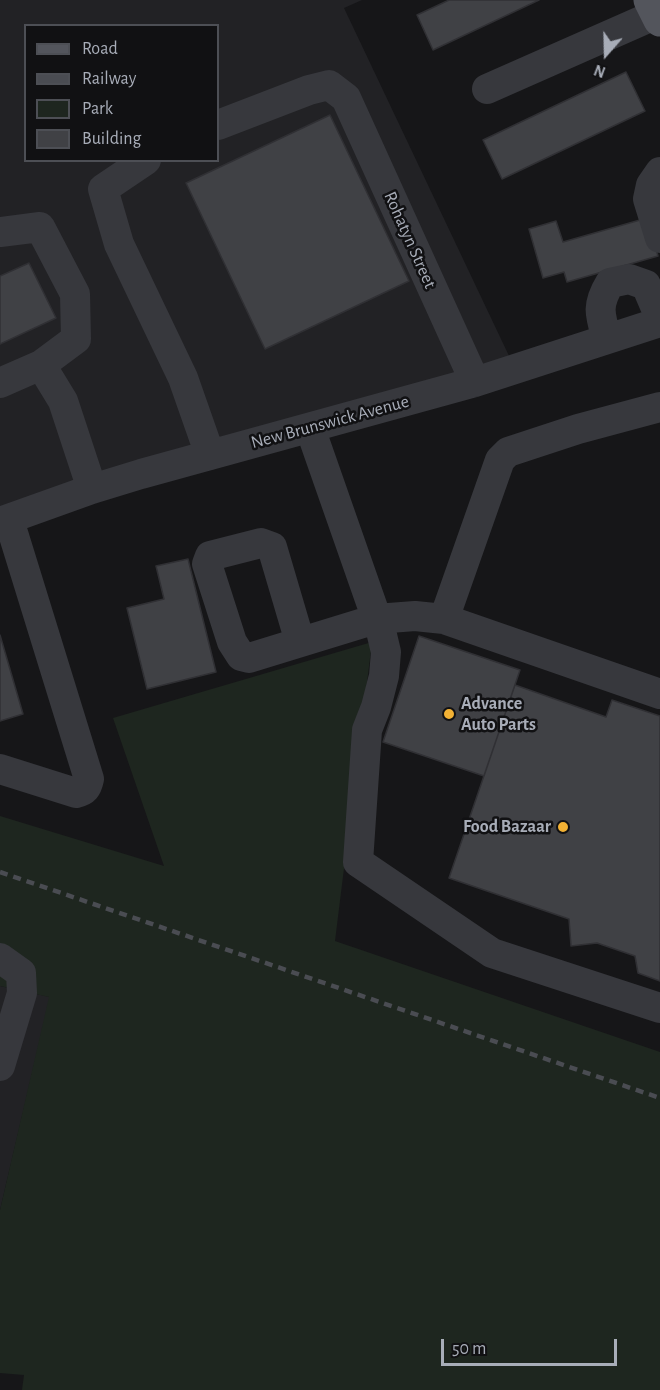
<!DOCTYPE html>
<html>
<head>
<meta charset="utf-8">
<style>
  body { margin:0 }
  #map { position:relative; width:660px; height:1390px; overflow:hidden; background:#161618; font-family:"Alegreya Sans",sans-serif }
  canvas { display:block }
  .legend { position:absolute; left:24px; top:24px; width:195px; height:138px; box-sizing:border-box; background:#111113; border:2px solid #4d4f55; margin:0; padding:8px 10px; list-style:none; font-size:18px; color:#a8adb8 }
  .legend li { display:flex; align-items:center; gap:12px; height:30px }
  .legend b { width:30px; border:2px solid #4d4f55 }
  .north { position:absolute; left:576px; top:24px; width:60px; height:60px; -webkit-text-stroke:4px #111113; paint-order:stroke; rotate:200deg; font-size:16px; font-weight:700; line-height:24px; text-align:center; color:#a8adb8 }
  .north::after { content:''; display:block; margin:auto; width:21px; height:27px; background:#a8adb8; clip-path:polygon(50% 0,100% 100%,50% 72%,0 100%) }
  .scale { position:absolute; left:441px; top:1339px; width:176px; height:27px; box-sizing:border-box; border:3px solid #a8adb8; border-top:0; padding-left:8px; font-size:18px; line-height:21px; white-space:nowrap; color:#a8adb8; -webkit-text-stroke:4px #111113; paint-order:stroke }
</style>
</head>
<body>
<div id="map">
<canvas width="660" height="1390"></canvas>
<ul class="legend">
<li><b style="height:8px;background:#53555c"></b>Road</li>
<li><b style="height:8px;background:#4a4c52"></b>Railway</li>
<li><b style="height:16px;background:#1e261f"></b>Park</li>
<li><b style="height:16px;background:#404145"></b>Building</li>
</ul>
<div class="north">N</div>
<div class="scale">50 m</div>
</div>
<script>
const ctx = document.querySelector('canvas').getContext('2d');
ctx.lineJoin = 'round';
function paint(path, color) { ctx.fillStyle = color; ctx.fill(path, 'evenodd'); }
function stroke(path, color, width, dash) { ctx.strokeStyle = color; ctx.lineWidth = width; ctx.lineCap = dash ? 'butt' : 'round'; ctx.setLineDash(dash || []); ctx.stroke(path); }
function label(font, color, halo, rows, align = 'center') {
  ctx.font = font + ' "Alegreya Sans",sans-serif'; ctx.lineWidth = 5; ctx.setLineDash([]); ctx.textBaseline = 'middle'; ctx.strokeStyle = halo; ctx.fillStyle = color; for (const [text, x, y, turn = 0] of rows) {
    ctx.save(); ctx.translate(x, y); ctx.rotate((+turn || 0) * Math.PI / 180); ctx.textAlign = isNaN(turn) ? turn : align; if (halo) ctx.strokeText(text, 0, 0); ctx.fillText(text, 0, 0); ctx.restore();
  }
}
const built = new Path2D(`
  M0,0h362l-18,8 166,350 -510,158zM26,26h192v134h-192z
  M0,986l50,11 -50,213z`);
const green = new Path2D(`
  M372,642l-37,299 325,111v338h-638l2,-15 -24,-2v-163l49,-213 -49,-11v-170l164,50 -51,-148z`);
const building = new Path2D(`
  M449,0h90l-106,50 -16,-35z
  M626,72l19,39 -143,68 -19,-39z
  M330,115l79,166 -144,68 -79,-166z
  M647,218l11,38 -91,26 -3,-10 -21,6 -14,-49 27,-8 7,21z
  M29,263l27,55 -56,26v-68z
  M188,559l28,113 -69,17 -20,-81 37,-9 -8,-33z
  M0,635l23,79 -23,7z
  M419,636l101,34 -36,106 -101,-34z
  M515,685l91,32 6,-17 48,16v265l-22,-8 -3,-17 -38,-13 -26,3 -2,-27 -120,-41z`);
const minor = new Path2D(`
  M487,89l170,-75
  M218,125l91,-35 20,-5 17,13 129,284
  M146,160l-43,29 16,55 64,134 27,77
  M660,172l-9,13 -3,14 12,39
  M0,232l40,-5 35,67 1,45 -35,26 -41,18
  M607,339c-7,-24 -11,-33 3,-56l19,-4 17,6 14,33
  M41,365l22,36 29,88
  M310,428l71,203 5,21 -2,24 -8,31 -9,23 -9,132 134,91 168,55
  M0,522l92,-33 49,-15 334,-92 185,-60
  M444,619l216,75
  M300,642l-28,-95 -11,-4 -51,13 -3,8 25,78 9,14 8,2 127,-39 39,-3 29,3 56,-159 8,-8 70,-23 82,-22
  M0,769l76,24c9,-2 11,-5 13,-14l-80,-259
  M0,958l21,15 1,20 -22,73`);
const major = new Path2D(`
  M650,0l10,20`);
const rail = new Path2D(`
  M0,872l660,226`);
const markers = [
  [449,714,6,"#f2b134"],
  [563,827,6,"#f2b134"]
];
const streetNames = [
  ["Rohatyn Street",410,240,66],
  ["New Brunswick Avenue",330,422,-15]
];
const poiNames = [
  ["Advance",461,704],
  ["Auto Parts",461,725],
  ["Food Bazaar",551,827,"right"]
];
paint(built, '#222225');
paint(green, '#1e261f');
paint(building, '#404145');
stroke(building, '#303034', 1.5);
stroke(minor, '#37383d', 30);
stroke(major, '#53555c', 33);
stroke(rail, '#4a4c52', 4.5, [8, 6]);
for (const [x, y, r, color] of markers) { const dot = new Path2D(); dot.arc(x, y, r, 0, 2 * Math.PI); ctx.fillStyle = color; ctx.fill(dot); stroke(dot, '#111113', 2); }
label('18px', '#a8adb8', '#111113', streetNames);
label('bold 18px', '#a8adb8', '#111113', poiNames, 'left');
</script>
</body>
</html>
